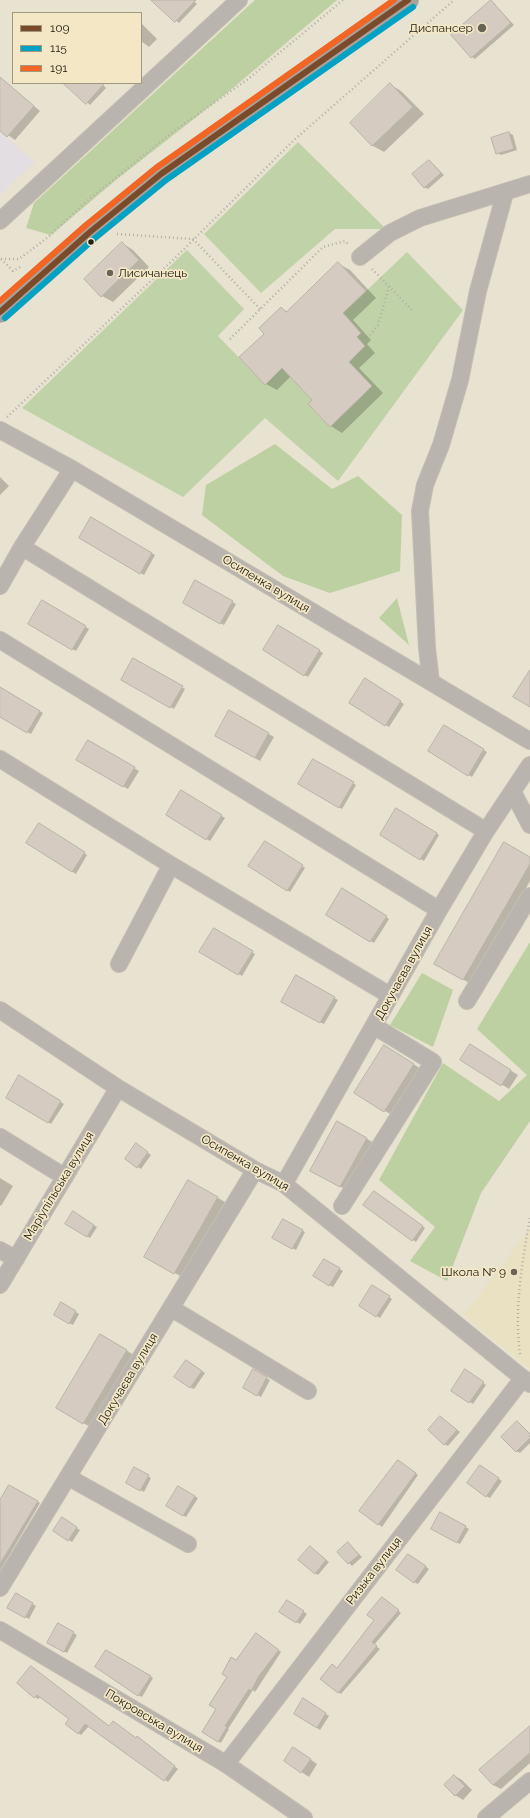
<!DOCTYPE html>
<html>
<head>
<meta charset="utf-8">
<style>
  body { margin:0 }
  #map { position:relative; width:530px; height:1818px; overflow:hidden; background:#e8e2d0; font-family:Raleway,sans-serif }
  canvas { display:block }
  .legend { position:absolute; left:12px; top:12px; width:130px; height:72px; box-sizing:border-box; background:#f3e7c6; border:1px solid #a1987f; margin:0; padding:5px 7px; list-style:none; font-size:12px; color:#252115 }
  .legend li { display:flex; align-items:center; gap:8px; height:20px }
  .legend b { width:20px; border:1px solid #a1987f }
</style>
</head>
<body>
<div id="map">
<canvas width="530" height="1818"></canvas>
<ul class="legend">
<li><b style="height:5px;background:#7a4b2a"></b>109</li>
<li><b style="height:5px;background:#02a2c5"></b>115</li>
<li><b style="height:5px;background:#f26522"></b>191</li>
</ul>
</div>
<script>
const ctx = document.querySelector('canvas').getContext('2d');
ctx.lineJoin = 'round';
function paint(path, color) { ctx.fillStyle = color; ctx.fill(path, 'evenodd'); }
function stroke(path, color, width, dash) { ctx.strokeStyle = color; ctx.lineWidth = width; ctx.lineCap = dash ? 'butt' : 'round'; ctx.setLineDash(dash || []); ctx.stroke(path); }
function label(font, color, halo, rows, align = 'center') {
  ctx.font = font + ' Raleway,sans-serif'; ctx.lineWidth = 3.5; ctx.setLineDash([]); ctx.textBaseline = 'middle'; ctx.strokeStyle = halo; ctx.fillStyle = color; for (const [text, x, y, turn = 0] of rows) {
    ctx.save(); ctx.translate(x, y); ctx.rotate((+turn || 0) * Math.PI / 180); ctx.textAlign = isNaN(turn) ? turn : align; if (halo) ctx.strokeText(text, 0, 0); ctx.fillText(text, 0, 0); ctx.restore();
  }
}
const commercial = new Path2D(`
  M0,132l35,30 -35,33z`);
const built = new Path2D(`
  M530,1228v141l-66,-54z`);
const green = new Path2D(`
  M298,142l88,87h-51l-74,64 -57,-59z
  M187,250l57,59 -26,27 47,48 17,-16 30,32 -3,5 21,22 42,-41 -23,-24 16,-16 -8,-9 4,-4 -18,-20 64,-61 56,58 -125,171 -73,-63 -82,79 -161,-89z`);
const forest = new Path2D(`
  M255,0h82l-110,93 -111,87 -65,55 -25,-7 8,-25z
  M275,444l57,45 26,-13 44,39 -2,56 -70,22 -47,-17 -81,-61 4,-30z
  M397,598l12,47 -30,-27z
  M530,942v179l-49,72 -34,88 -37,-20 25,-34 -56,-47 64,-117 56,38 28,-26 -50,-46z
  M422,973l31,17 -20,57 -43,-22z`);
const shadow = new Path2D(`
  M165,0h27l5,4 -18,19 -20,-17z
  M491,1l23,24 -39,34 -3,-2z
  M141,23l16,16 -8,8 -8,-6z
  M3,81l37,30 -25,29 -15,-11v-45z
  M68,83h33l5,5 -16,17z
  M391,85l10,6 23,23 -40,38 -11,-6 -22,-23z
  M509,133l4,2 4,15 -16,5 -4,-2z
  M430,161l14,14 -16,14 -4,-2z
  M122,243l11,7 16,17 -36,35 -11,-6 -16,-17z
  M339,264l11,6 26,28 -23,22 18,20 -4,4 8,9 -16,15 24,25 -41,40 -11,-7 -17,-26 -23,-24 -14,14 -11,-6 15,-76 7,4z
  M0,477l9,9 -9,9z
  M92,518l63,37 -11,20 -63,-37z
  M195,582l41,22 -12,21 -40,-22z
  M43,601l46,28 -13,22 -47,-28z
  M278,626l45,27 -15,24 -44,-27z
  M133,659l52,30 -11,20 -52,-30z
  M368,681l36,23 -15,23 -39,-24z
  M0,688l43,25 -12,21 -31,-18z
  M230,712l44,25 -14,24 -43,-25z
  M444,726l43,26 -15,25 -43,-26z
  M88,741l51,30 -11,18 -51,-29z
  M314,760l42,25 -14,24 -42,-25z
  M181,791l44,27 -15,23 -43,-27z
  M397,809l42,26 -15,26 -43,-27z
  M39,825l48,30 -11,19 -49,-31z
  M265,842l40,26 -15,24 -40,-26z
  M530,858v23l-59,103 -36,-21z
  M343,890l46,29 -15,24 -47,-29z
  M214,929l41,25 -13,22 -42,-25z
  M296,977l42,23 -14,24 -42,-22z
  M392,1050l29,19 -29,46 -7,-4z
  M477,1050l41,25 -9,14 -48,-30z
  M19,1076l45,28 -13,20 -44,-27z
  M337,1122l37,21 -26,48 -37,-21z
  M139,1147l12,8 -10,14 -15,-10z
  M0,1178l13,8 -12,20 -1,-1z
  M189,1181l36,21 -43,75 -36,-20z
  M378,1194l47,34 -9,14 -3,-2z
  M73,1213l24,14 -7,11 -24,-15z
  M283,1220l22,12 -9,18 -23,-12z
  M324,1260l19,11 -10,16 -19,-11z
  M373,1287l19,12 -12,19 -20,-13z
  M61,1303l18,11 -6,11 -18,-10z
  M101,1335l33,20 -44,72 -32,-19z
  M190,1363l15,10 -11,16 -4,-2z
  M253,1370l17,10 -9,17 -17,-9z
  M469,1373l17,12 -13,19 -21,-14z
  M440,1417l20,15 -12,14 -4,-2z
  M518,1422l12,12v9l-10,10 -4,-2z
  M399,1461l19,14 -36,52 -21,-16z
  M484,1468l18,13 -12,17 -4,-2z
  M134,1469l17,9 -7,14 -17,-10z
  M9,1486l31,17 -40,68v-69z
  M178,1487l20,11 -12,19 -19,-11z
  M440,1513l29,16 -9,15 -28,-15z
  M62,1519l18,11 -8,12 -18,-11z
  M348,1543l14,14 -10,9 -14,-14z
  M310,1547l19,15 -11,13 -3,-2z
  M412,1557l17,12 -11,15 -4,-2z
  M16,1594l20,12 -7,13 -20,-11z
  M383,1598l18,15 -27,32 6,4 -39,45 -3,-2 37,-72z
  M287,1601l20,13 -7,10 -20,-12z
  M59,1625l18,10 -10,18 -19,-10z
  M260,1636l21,16 -26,40 -2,-2 -25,39h1l-8,14 -18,-12 14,-22 11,-32 9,-16z
  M106,1651l47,27 -11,19 -4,-2z
  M18,1683l91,44 27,12 2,-2 40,32 -10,13 -37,-27 -1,1 -4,-2 -37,-28 -8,9 -3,-2 -7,-14 -30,-22 -3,2 -3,-2z
  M304,1700l25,16 -9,14 -25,-17z
  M530,1730v33l-29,26 -8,-4z
  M301,1753l16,11 -8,13 -24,-16z
  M455,1776l7,4 10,10 -9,10 -8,-5z`);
const building = new Path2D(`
  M151,0h45l-21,22z
  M491,0l20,23 -40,35 -20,-23z
  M0,77l34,29 -27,31 -7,-6z
  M63,83h42l-19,21z
  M390,83l23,24 -41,39 -22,-23z
  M509,132l5,17 -18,5 -5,-16z
  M429,160l12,13 -17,15 -12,-14z
  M122,242l17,18 -38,37 -17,-18z
  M338,262l28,29 -23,22 18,20 -4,4 8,9 -16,16 23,24 -42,41 -22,-23 4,-4 -30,-32 -17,17 -26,-28 25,-23 -5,-6 22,-21 5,5z
  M91,517l61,36 -12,21 -61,-36z
  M195,580l38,21 -13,23 -37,-21z
  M42,600l44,26 -14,24 -44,-26z
  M278,625l42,25 -16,26 -41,-26z
  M133,658l50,28 -13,22 -49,-28z
  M530,670v37l-17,-10z
  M365,678l36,23 -16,25 -36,-23z
  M0,687l40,24 -13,22 -27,-16z
  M229,710l40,23 -14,25 -40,-22z
  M444,725l40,24 -16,27 -40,-25z
  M88,740l47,27 -12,20 -47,-27z
  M313,759l41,23 -15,26 -41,-24z
  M181,790l41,25 -16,25 -40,-25z
  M396,808l41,25 -17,27 -40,-25z
  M39,823l46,29 -13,20 -46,-29z
  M265,841l38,24 -16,26 -39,-25z
  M504,842l26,15v7l-67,116 -29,-16z
  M342,888l45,28 -17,26 -44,-27z
  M214,928l39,23 -15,24 -39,-23z
  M296,975l39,22 -15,26 -39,-21z
  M470,1044l41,26 -10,16 -41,-26z
  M384,1045l30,19 -30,48 -30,-19z
  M19,1075l42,26 -13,22 -42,-25z
  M337,1121l30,17 -27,49 -30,-16z
  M136,1143l12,9 -11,16 -12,-9z
  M188,1180l30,17 -44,77 -30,-17z
  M374,1191l49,35 -11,15 -49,-36z
  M73,1211l21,14 -7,12 -22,-13z
  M283,1219l20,11 -11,19 -20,-11z
  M324,1259l16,9 -11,18 -16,-10z
  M372,1285l18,11 -14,21 -17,-11z
  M61,1302l15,9 -7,13 -15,-9z
  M100,1334l27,16 -44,74 -27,-16z
  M186,1360l16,11 -12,17 -16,-11z
  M253,1369l14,8 -10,19 -14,-8z
  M465,1369l19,13 -15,21 -18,-12z
  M440,1416l17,14 -13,15 -16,-15z
  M517,1421l13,13v4l-14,14 -15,-15z
  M398,1460l18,13 -38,52 -19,-14z
  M480,1465l19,13 -13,19 -19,-14z
  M134,1467l15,8 -9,16 -14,-8z
  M9,1485l29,16 -38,63v-64z
  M178,1486l17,10 -12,20 -17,-10z
  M440,1512l26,14 -9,17 -26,-14z
  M62,1517l15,10 -9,14 -15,-10z
  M348,1542l11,13 -11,9 -11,-12z
  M310,1546l16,14 -11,14 -17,-14z
  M408,1554l18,12 -12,17 -18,-13z
  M16,1593l17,10 -8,15 -18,-10z
  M382,1597l17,13 -27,32 5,4 -39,47 -18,-14 12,-15 5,4 37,-48 -7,-5z
  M287,1600l17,11 -8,12 -17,-11z
  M58,1623l16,9 -10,20 -17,-9z
  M256,1633l23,17 -20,26 -8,15 -2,-2 -24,37 2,1 -9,15 -16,-10 14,-23 -7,-4 18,-28 -5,-3 9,-17 5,3z
  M106,1650l45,26 -13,20 -43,-29z
  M31,1666l78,60 4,-5 23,17 1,-2 38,30 -11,15 -79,-57 -7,10 -13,-10 4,-5 -32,-24 -3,3 -17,-15z
  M303,1698l23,15 -9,15 -23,-14z
  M530,1726v27l-37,32 -14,-15z
  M293,1747l18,12 -10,14 -17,-12z
  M454,1775l11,11 -10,10 -11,-11z`);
const path = new Path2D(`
  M117,234l76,5 68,71
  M1,259l12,12 7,-4
  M1,259h18l28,-21 39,-36 88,-71 74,-52 95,-79
  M372,269l42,43
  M370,335l8,-10 11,-38
  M230,339l93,-92 22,-6 4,4
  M7,417l169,-160 117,-116 161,-141
  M520,1354c-6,-46 2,-91 10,-136`);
const minor = new Path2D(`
  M0,221l239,-221
  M360,257l30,-24 30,-15 110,-34
  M0,430l72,39 458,272
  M22,547l464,284
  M0,586l22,-39 50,-78
  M0,640l439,270
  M431,682l-4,-34 -7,-137 5,-26 16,-40 19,-65 18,-89 27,-98
  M0,759l171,106 220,131
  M513,792l17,33
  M119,964l52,-99
  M467,1001l63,-105
  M0,1010l118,78 137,82 29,14 246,200
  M0,1137l65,40
  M284,1184l155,-274 47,-79 44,-66
  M342,1206l91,-144 -59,-36
  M0,1250l16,9
  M0,1285l118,-197
  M171,1308l137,83
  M68,1477l120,67
  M0,1588l255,-418
  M0,1630l226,134 78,54
  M226,1764l297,-386
  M486,1818l44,-37`);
const major = new Path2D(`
  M0,312l90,-80 71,-58 247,-174`);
const bus1 = new Path2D(`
  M0,312l90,-80 71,-58 247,-174`);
const bus2 = new Path2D(`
  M5,318l90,-80 71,-58 247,-173`);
const bus3 = new Path2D(`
  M0,301l85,-75 71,-58 238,-168`);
const markers = [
  [482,28,5,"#696556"],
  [91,242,3.5,"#252115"],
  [110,273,4,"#696556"],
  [514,1272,4,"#696556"]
];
const poiNames = [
  ["Диспансер",473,28],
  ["Лисичанець",118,273,"left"],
  ["Школа № 9",506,1272]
];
const streetNames = [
  ["Осипенка вулиця",266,584,31],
  ["Докучаєва вулиця",404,973,-61],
  ["Осипенка вулиця",245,1163,30],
  ["Маріупільська вулиця",59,1186,-59],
  ["Докучаєва вулиця",128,1379,-59],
  ["Ризька вулиця",374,1571,-52],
  ["Покровська вулиця",154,1721,31]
];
paint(commercial, '#e2dee2');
paint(built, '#eae0c2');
paint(green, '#c0d2a7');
paint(forest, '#bdd0a1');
paint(shadow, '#0003');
paint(building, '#d5cbc1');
stroke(building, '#bab2a7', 1);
stroke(minor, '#c3beb1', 18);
stroke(major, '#c3beb1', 22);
stroke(path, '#b2aea6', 2.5, [1, 3]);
stroke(minor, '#b9b4ae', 16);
stroke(major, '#a8a29c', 21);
stroke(bus1, '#7a4b2a', 6);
stroke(bus2, '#02a2c5', 6);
stroke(bus3, '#f26522', 6);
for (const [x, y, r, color] of markers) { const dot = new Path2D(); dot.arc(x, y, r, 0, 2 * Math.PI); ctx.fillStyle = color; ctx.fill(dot); stroke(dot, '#f3e7c6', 1.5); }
label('12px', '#252115', '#f3e7c6', poiNames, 'right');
label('12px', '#252115', '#f3e7c6', streetNames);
</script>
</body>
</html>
